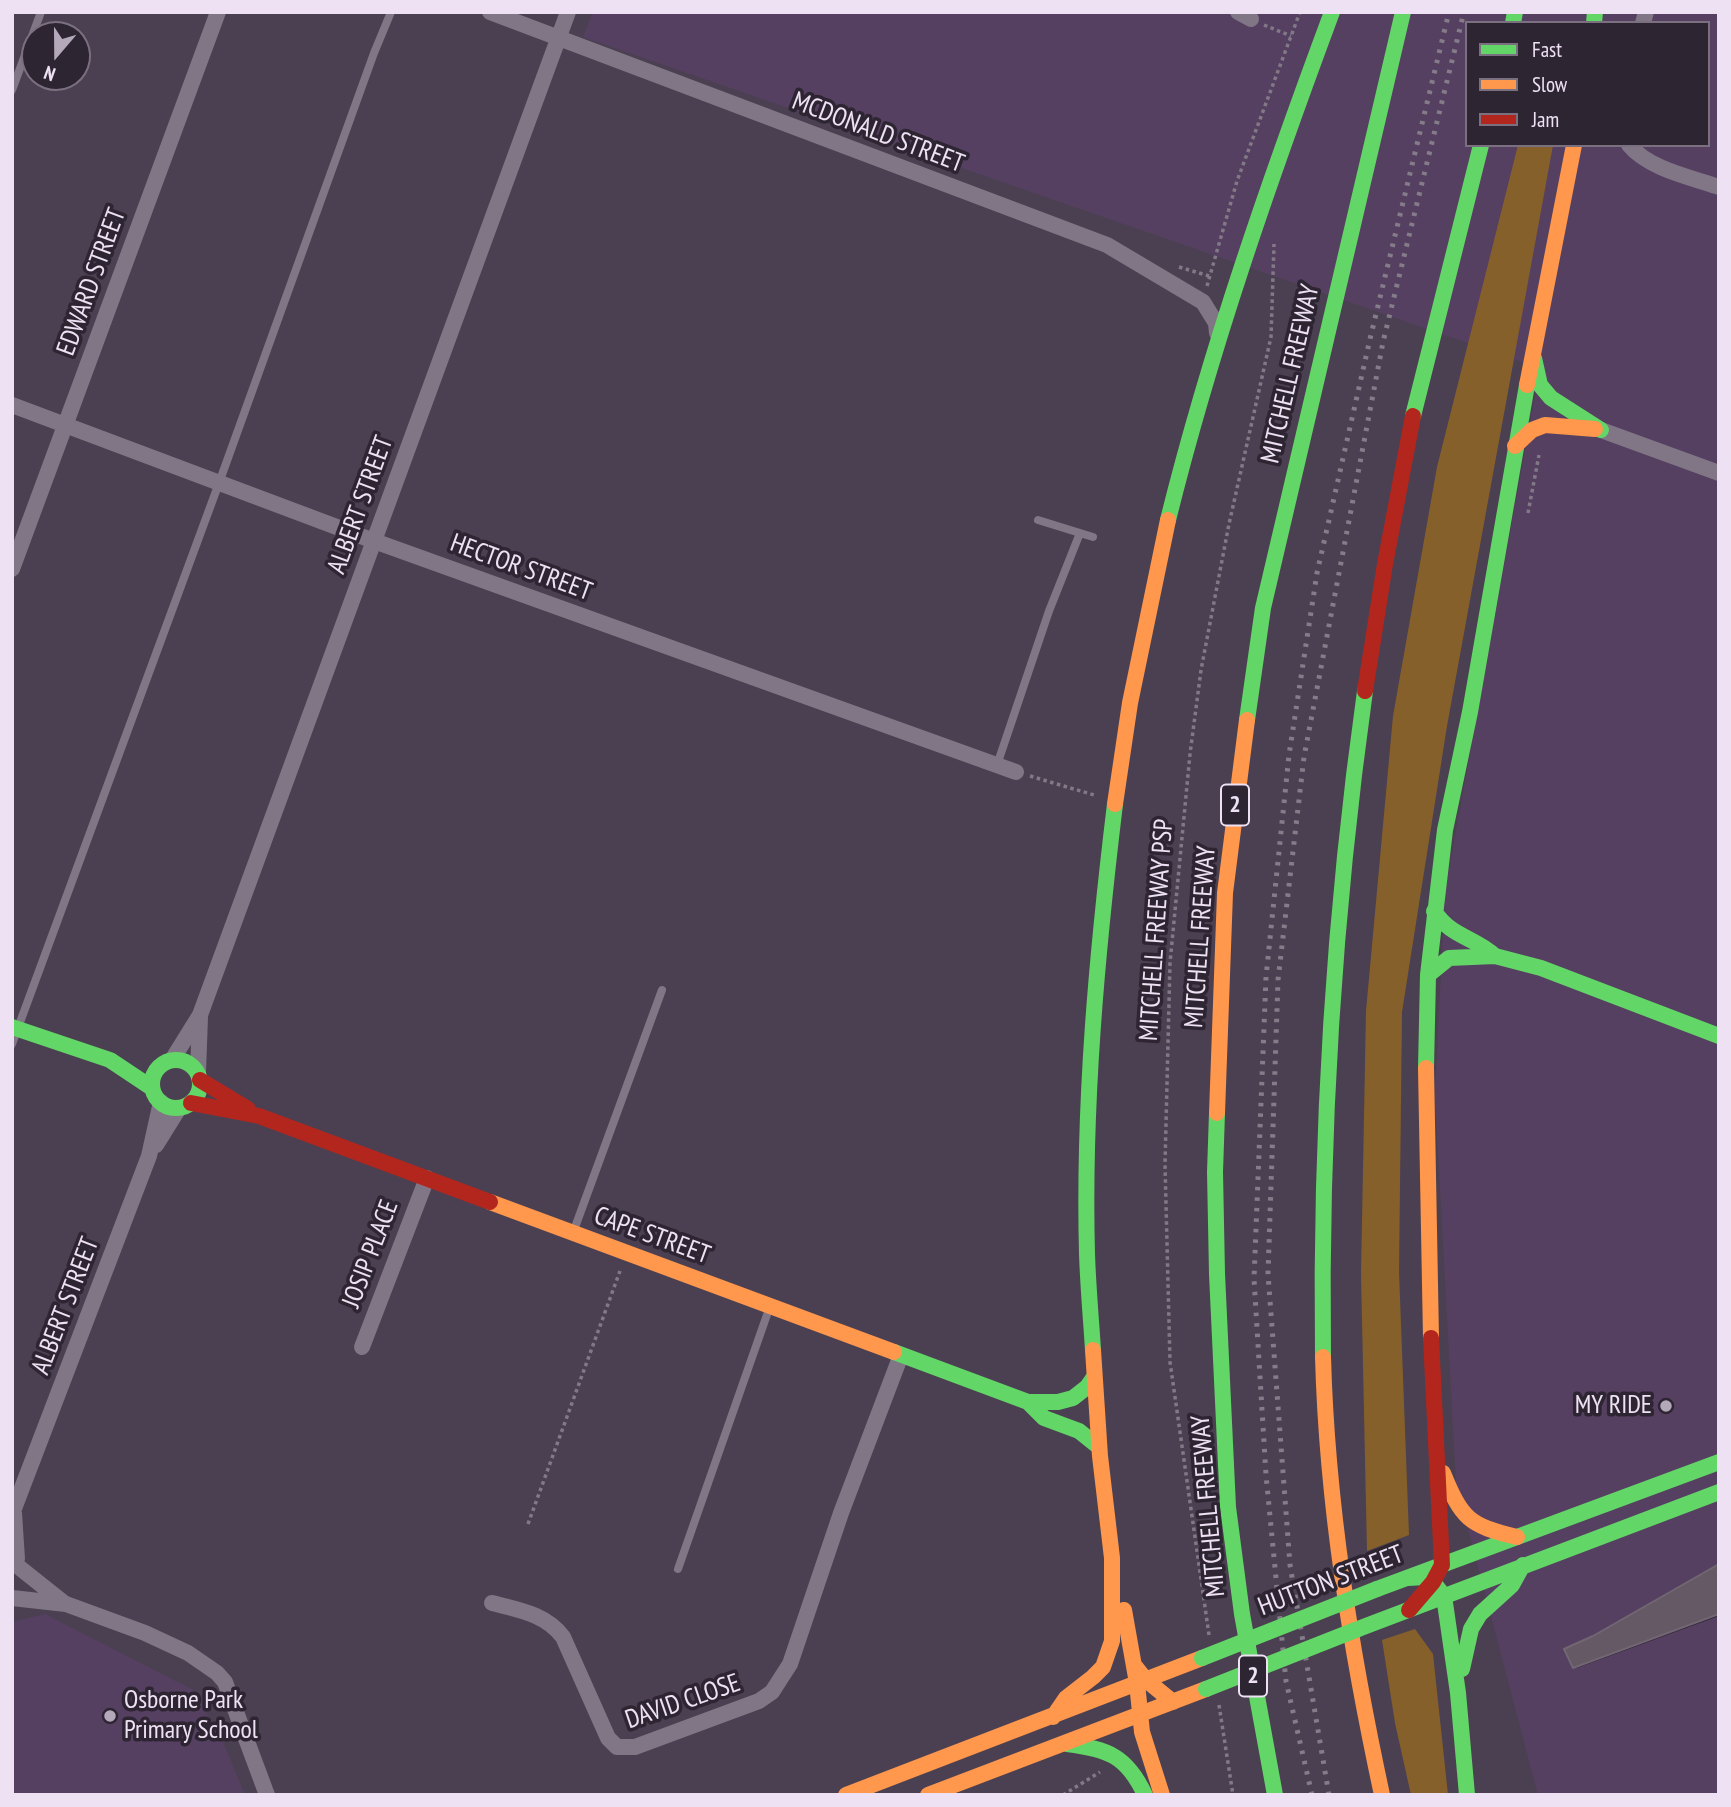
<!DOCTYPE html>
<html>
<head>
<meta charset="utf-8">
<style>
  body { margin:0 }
  #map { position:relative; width:1731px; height:1807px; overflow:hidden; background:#4b4051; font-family:"PT Sans Narrow",sans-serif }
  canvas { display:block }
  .frame { position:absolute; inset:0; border:14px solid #ede1f3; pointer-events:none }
  .legend { position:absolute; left:1465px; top:21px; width:245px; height:126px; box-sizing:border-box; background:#2e2533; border:2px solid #7a7080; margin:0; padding:9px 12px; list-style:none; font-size:21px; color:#ede1f3 }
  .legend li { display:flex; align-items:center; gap:14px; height:35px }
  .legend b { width:35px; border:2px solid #7a7080 }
  .north { position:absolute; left:21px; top:21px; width:70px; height:70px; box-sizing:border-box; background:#2e2533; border:2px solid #7a7080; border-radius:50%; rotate:200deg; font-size:19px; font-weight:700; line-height:28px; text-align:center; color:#ede1f3 }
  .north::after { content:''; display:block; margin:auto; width:24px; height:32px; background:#b4a9ba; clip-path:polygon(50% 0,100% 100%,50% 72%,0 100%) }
</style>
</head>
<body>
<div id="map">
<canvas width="1731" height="1807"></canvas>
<div class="frame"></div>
<ul class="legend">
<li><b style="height:9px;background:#63d668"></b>Fast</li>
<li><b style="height:9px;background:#ff974d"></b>Slow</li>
<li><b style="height:9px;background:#b3261e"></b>Jam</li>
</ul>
<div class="north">N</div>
</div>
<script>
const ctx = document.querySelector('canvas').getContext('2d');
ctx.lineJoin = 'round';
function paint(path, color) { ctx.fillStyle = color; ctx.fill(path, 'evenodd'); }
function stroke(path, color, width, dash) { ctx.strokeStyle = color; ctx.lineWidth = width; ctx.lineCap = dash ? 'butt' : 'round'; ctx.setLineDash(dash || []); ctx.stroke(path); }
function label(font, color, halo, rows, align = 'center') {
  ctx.font = font + ' "PT Sans Narrow",sans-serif'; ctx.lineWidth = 7; ctx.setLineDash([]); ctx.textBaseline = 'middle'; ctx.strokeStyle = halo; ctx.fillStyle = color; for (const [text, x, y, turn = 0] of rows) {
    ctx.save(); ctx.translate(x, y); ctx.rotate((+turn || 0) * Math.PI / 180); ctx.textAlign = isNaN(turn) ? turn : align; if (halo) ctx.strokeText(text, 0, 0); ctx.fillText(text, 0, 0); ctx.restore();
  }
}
const built = new Path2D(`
  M593,12h1126v1783h-181l-82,-312 -21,-387 10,-204 95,-524 -957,-331zM1467,23h241v122h-241z
  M45,1614l148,76 30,52 22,53h-233v-173z`);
const forest = new Path2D(`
  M1518,145h35l-106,581 -45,286 -3,260 10,263 -42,16 -6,-277 5,-263 27,-295 44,-249z
  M1415,1629l18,25 15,141h-37l-16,-72 -13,-83z`);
const shadow = new Path2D(`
  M1719,1567v49l-142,52 -3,-1 20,-30z`);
const building = new Path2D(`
  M1719,1564v50l-146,54 -9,-19 29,-13z`);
const path = new Path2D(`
  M1264,25l27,11
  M1179,267l30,9
  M1207,286l30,-105 63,-169
  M1528,513l11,-58
  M1030,776l64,19
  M528,1524l92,-253
  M1209,1635l-39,-273 -5,-198 5,-201 20,-209 11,-84 28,-146 42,-187 3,-93
  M1219,1705l14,90
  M1063,1795l37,-23`);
const lane = new Path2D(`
  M12,90l29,-78
  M1038,520l42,13
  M997,765l52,-154 31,-78 13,4
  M12,1044l207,-561 155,-430 17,-41
  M574,1230l88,-240
  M678,1569l91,-260`);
const street = new Path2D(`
  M490,12l617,233 96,57 13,21 1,10
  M1238,12l13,7
  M1643,23l3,-11
  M1629,145c20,24 61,32 90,42
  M12,405l362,136 642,231
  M1601,430l118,43
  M12,569l206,-557
  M172,1060l28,-45 368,-1003
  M198,1072l2,-55
  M156,1145l23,-37
  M362,1347l65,-169
  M14,1513l3,46
  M12,1514l137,-358 12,-54
  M20,1568l44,35
  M12,1598l54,6 79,29 43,20 29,20 8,9 4,11 38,102
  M492,1603c27,7 54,11 71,34l45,101 9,9h18l124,-46 13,-9 18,-28 51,-151 60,-158`);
const fast = new Path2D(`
  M1513,23l2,-11
  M1594,23l1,-11
  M1534,358l6,27 11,13 50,32
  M1413,416l68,-271
  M1168,520c43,-173 102,-341 164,-508
  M1247,720l16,-112 140,-596
  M1434,911c18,27 39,25 61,45
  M1428,975l21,-17 46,-2 46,12 178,68
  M12,1027l98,33 42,28
  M152 1084a24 24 0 1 1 48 0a24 24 0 1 1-48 0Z
  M1426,1068l2,-93 17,-145 25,-118 57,-327
  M1217,1113l-2,59 2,102 11,233 14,107 33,181
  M1093,1350c-2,-32 -5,-64 -6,-96 -4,-150 10,-301 28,-450
  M894,1352l134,50h30l15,-4 14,-11 7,-10
  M1323,1357c-3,-223 11,-445 42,-666
  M1028,1402l16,16 35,13 20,16
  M1408,1578l17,-1 8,5 11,14 14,97 9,102
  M1377,1589l342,-127
  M1358,1629l361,-137
  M1462,1669l9,-40 9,-15 32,-29 11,-20
  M1067,1744c41,5 60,12 78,51`);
const slow = new Path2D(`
  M1527,385l47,-240
  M1515,446l17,-16 13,-5 50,4
  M1115,804l15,-101 38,-183
  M1426,1068l5,270
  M1217,1113l8,-220 22,-173
  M490,1202l404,150
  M1323,1357c4,147 28,294 59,438
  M1443,1473c19,46 25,52 74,64
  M1124,1610l13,73 5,49 20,63
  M1134,1665l12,15 27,22
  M1053,1717l13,-19 27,-21 10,-10 9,-26v-83l-12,-102 -7,-106
  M846,1795l356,-137
  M928,1795l278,-106`);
const jam = new Path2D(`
  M1365,691l20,-127 28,-148
  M200,1080l48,29
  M191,1103l68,13 231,86
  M1409,1610l24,-28 9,-17 -11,-227`);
const rail = new Path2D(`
  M1312,1795l-26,-114 -20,-206 -12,-196 12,-302 23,-222 28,-182 53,-234 79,-327
  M1329,1795l-39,-230 -22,-291 10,-294 26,-223 79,-415 81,-330`);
const fastBridge = new Path2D(`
  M1202,1658l175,-69
  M1206,1689l152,-60`);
const markers = [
  [1666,1406,7,"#b4a9ba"],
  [110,1716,7,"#b4a9ba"]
];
const shields = [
  [1235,805,28],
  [1253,1676,28]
];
const shieldNames = [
  ["2",1235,805],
  ["2",1253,1676]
];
const streetNames = [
  ["MCDONALD STREET",878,133,21],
  ["EDWARD STREET",92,282,-70],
  ["MITCHELL FREEWAY",1291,374,-77],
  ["ALBERT STREET",361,505,-70],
  ["HECTOR STREET",521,568,20],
  ["MITCHELL FREEWAY PSP",1157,930,-86],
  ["MITCHELL FREEWAY",1201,937,-86],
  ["CAPE STREET",652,1236,20],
  ["JOSIP PLACE",371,1254,-69],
  ["ALBERT STREET",66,1306,-69],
  ["MITCHELL FREEWAY",1209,1506,-95],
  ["HUTTON STREET",1331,1581,-21],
  ["DAVID CLOSE",683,1702,-19]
];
const poiNames = [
  ["MY RIDE",1652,1406],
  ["Osborne Park",124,1701,"left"],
  ["Primary School",124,1731,"left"]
];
paint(built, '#564061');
paint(forest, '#86602a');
paint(shadow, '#0007');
paint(building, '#645965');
stroke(building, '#716672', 2);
stroke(path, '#827987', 3.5, [3.5, 3.5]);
stroke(lane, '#807685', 8);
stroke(street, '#807685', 16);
stroke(fast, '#63d668', 16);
stroke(slow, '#ff974d', 16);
stroke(jam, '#b3261e', 16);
stroke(rail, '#847c89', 5, [3.5, 7]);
stroke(fastBridge, '#63d668', 16);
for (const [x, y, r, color] of markers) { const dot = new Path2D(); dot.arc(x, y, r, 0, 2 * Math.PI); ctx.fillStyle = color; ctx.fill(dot); stroke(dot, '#2e2533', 2.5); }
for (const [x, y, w] of shields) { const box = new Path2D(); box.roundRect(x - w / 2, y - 20.5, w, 41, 5); ctx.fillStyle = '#2e2533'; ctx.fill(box); stroke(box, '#ede1f3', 2); }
label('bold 24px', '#ede1f3', null, shieldNames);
label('26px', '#ede1f3', '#2e2533', streetNames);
label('26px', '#ede1f3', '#2e2533', poiNames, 'right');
</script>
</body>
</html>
